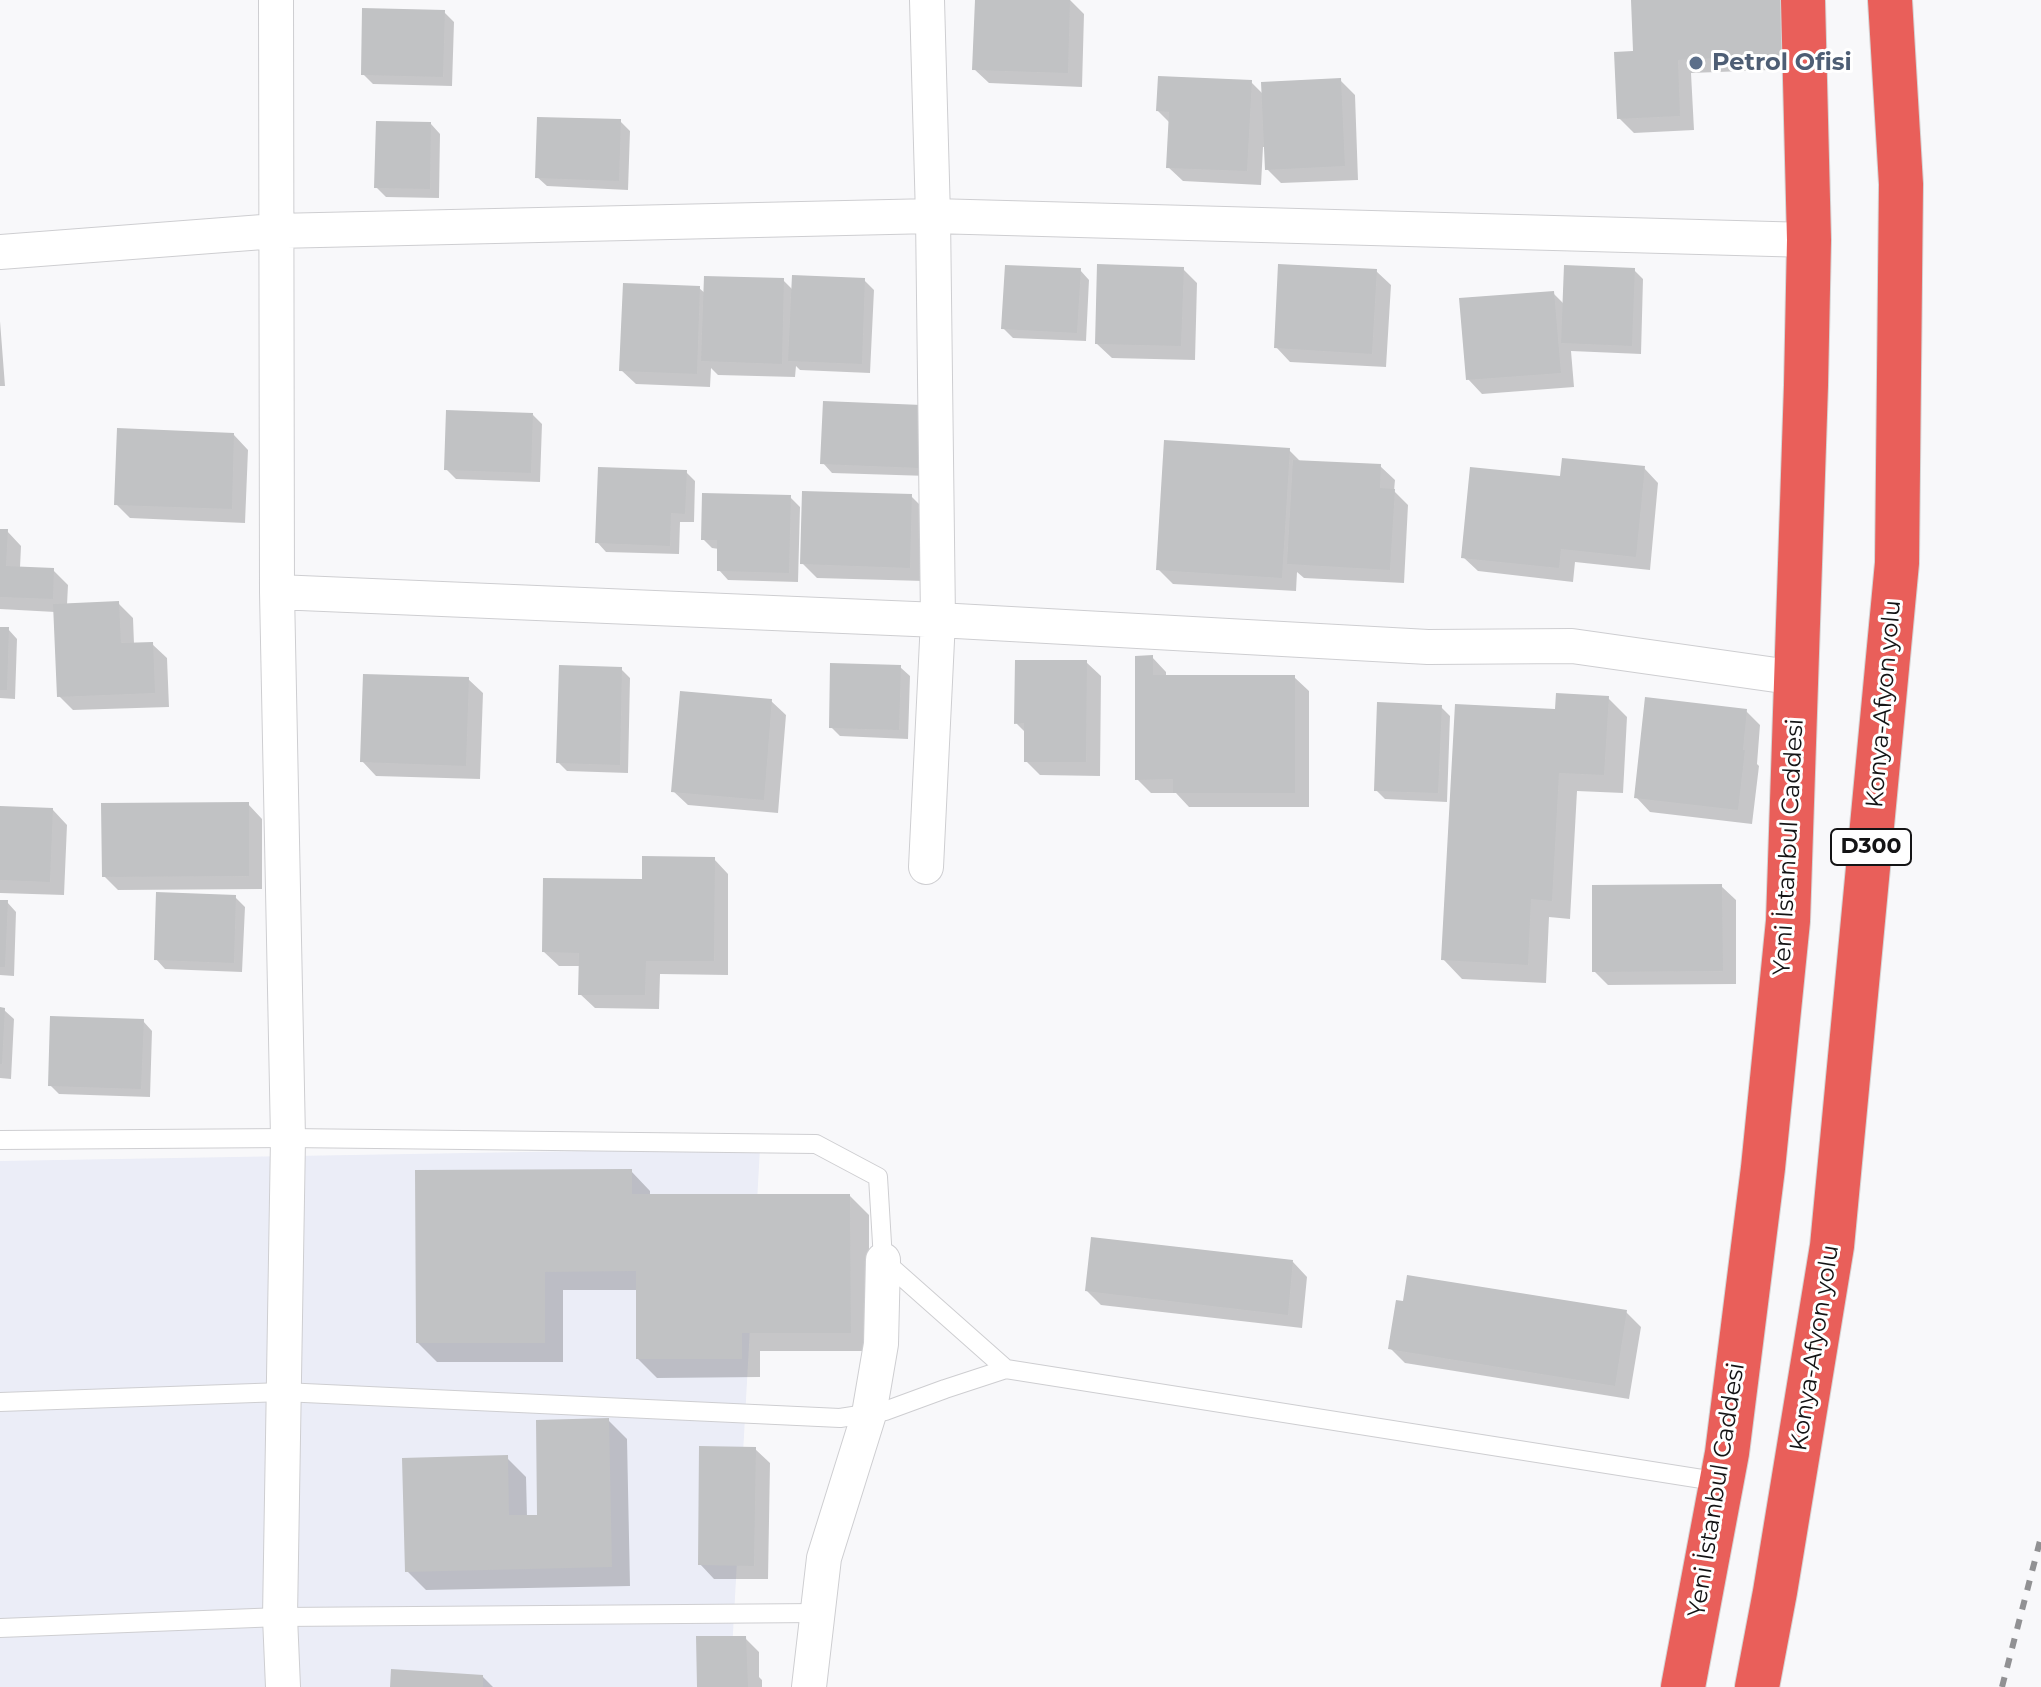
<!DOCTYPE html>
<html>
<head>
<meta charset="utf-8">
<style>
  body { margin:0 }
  canvas { display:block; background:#f8f8fa }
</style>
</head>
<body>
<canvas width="2041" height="1687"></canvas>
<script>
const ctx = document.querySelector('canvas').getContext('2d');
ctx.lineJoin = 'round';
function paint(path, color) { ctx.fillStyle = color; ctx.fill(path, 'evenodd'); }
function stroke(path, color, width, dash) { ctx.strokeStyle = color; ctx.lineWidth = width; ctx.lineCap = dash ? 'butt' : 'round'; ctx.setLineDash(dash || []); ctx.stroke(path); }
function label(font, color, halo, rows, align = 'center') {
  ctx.font = font + ' Montserrat,sans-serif'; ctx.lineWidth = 6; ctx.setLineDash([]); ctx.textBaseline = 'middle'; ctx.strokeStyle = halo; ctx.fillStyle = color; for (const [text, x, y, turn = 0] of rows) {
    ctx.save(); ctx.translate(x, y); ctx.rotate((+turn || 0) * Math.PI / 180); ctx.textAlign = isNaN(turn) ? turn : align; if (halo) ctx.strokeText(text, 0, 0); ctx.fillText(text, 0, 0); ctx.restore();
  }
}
const built = new Path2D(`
  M760,1148l-30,539h-730v-526z`);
const shadow = new Path2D(`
  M977,0h93l14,14 -2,73 -93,-4 -15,-14z
  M1633,0h162l3,69 -107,4 3,57 -60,3 -15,-15 16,-65z
  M444,12l10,10 -2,64 -79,-2 -10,-10z
  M1340,80l15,15 3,85 -77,3 -14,-14 -1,-22h-3l-2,38 -78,-4 -15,-14 2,-44 -12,-12 93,-29 13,13z
  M620,121l10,10 -2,59 -81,-4 -10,-9z
  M431,124l9,10 -1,64 -53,-1 -10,-10z
  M1183,269l14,14 -2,77 -83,-2 -15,-14z
  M1080,270l9,10 -3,61 -73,-3 -10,-10z
  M1634,270l9,9 -2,75 -70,-3 3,36 -92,7 -14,-15 85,-86 11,11z
  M1376,271l15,14 -5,82 -96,-5 -14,-15z
  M783,280l10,10 71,-10 10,10 -4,83 -70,-3 -4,-4 -1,11 -77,-2 -7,-7 -1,19 -74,-3 -15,-14 78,-82 7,6z
  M0,321l5,65h-5z
  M921,407l7,69 -96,-3 -9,-10z
  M533,415l9,9 -2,58 -84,-3 -10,-10z
  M234,435l14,15 -3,73 -115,-5 -14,-14z
  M1289,450l12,12 79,4 15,14 -1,11 14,14 -4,78 -100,-5 -7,-6 -1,19 -123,-7 -15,-15z
  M1644,468l14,15 -8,87 -75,-8 -2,20 -95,-11 -15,-14 99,-78z
  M686,472l9,9 -1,41h-14l-1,32 -73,-2 -9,-10z
  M911,496l15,15 -2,70 -107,-3 -14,-14z
  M790,497l10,10 -2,75 -70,-2 -9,-10v-21l-7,-1 -9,-9z
  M0,531h7l14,15 -1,22 33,2 15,15 -1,20 51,-2 15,15 1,26h18l15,14 2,49 -96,3 -14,-14 -4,-84 -55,-3z
  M0,629h8l9,10 -2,60 -15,-1z
  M1152,657l14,15v5h128l15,14v116h-120l-13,-14h-25l-14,-14z
  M1086,662l15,14 -1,100 -60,-1 -14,-14v-28l-10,-10z
  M900,667l10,9 -2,63 -68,-3 -9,-9z
  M621,669l9,9 -2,95 -61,-2 -9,-9z
  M468,679l15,14 -3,86 -104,-3 -14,-15z
  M1608,698l19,19 -4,76 -46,-2 -7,128 -21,-2 -3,66 -84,-4 -19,-20 114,-248z
  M771,701l15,14 -8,98 -90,-8 -15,-14z
  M1441,707l9,9 -3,86 -62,-3 -9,-9z
  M1746,711l14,14 -3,39 2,2 -7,58 -102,-12 -14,-15z
  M248,804l14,15v70l-144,1 -14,-14z
  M0,808l53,2 14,15 -3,70 -64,-2z
  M714,859l14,15v101l-68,-1 -1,35 -64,-1 -15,-14v-28h-21l-15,-14 100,-71z
  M1721,886l15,14v84l-128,1 -14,-14z
  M235,897l10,10 -3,65 -77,-3 -9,-10z
  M0,902h7l9,10 -2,64 -14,-1z
  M0,1009l4,1 10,9 -3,60 -11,-1z
  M143,1021l9,10 -2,66 -91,-3 -9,-9z
  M631,1171l19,20v5h200l19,19v136h-109v26l-103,1 -19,-19v-69h-75v72h-126l-19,-19z
  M1293,1262l14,15 -5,51 -201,-23 -14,-14z
  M1626,1312l15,15 -12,72 -224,-36 -15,-15z
  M608,1420l19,19 3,147 -204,4 -19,-19 100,-113 19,19 1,40h12z
  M755,1449l15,14 -2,116h-54l-14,-15z
  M745,1638l14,14v25l3,3v7h-63z
  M483,1677l10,10h-101z`);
const building = new Path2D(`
  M975,0h95l-2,73 -96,-3z
  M1631,0h151l2,55 -106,5 2,56 -63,3 -3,-67 19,-1z
  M362,8l83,2 -2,67 -82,-2z
  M1158,76l94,4 -5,91 -81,-3 3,-56 -13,-1z
  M1341,78l4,88 -80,4 -4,-88z
  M537,117l84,2 -2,62 -84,-3z
  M376,121l55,1 -1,67 -56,-1z
  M1097,264l87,3 -3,79 -86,-2z
  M1278,264l99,5 -5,85 -98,-6z
  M1005,265l76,3 -4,65 -76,-4z
  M1564,265l71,3 -3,78 -71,-3z
  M792,275l73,3 -3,86 -74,-3z
  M704,276l80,2 -2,86 -81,-3z
  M623,283l77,3 -3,88 -78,-3z
  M1554,291l7,82 -95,7 -7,-82z
  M823,401l99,4 -3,63 -99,-4z
  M446,410l87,3 -2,60 -87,-3z
  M117,428l117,5 -2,76 -118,-4z
  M1164,440l126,8 -8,130 -126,-8z
  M1562,458l83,8 -9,91 -75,-8 -2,19 -98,-10 9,-91 90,9z
  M1293,460l88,4 -1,24 15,1 -5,81 -103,-6z
  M598,467l89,3 -2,44 -14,-1 -1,33 -75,-3z
  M802,491l110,3 -2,74 -110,-4z
  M702,493l89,2 -2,78 -72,-2v-31h-16z
  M0,529h8l-2,37 48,2 -1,31 -53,-2z
  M119,601l2,42 32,-1 2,51 -98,4 -4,-93z
  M0,627h9l-2,63h-7z
  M1153,655v20h142v118h-122v-14l-38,1v-124z
  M1015,660h72l-1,102h-62v-39l-10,1z
  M830,663l71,2 -2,65 -70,-2z
  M559,665l63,2 -2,98 -64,-2z
  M363,674l106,3 -3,89 -106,-4z
  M680,691l92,8 -8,101 -93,-8z
  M1556,693l53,3 -5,79 -45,-2 -7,128 -21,-2 -3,66 -87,-5 14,-256 100,5z
  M1645,697l102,12 -4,41h2l-7,60 -104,-12z
  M1377,702l65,3 -4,88 -64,-2z
  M249,802v74l-147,1 -1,-74z
  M0,806l53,2 -3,74 -50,-2z
  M642,856l73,1 -1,104h-68l-1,34h-67l1,-42 -37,-1 1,-74 99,1z
  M1722,884l1,87 -131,1v-87z
  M156,892l80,3 -2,68 -80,-3z
  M0,900h8l-3,67h-5z
  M0,1007l5,1 -3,56h-2z
  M50,1016l94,3 -3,70 -93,-3z
  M632,1169v25h218l1,139h-109v26h-106v-88l-91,1v71h-129l-1,-173z
  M1091,1237l202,23 -5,55 -203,-24z
  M1407,1275l220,35 -12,76 -227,-37 8,-49 7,1z
  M609,1418l3,149 -207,5 -3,-114 106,-3 1,60h28l-1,-95z
  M699,1446l57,1 -2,119 -56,-1z
  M696,1636h50l2,51h-51z
  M391,1669l92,6v12h-93z`);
const lane = new Path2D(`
  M0,1140l288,-2 528,6 62,33 5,83 123,109
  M0,1402l283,-10 557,26 45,-7 60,-22 61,-20 715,113
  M0,1628l280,-11 539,-4`);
const street = new Path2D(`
  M276,0l1,592 11,546 -8,479 3,70
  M0,252l276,-21 657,-15 876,24
  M277,592l661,28 490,27 144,-1 225,32
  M926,867l12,-247 -5,-404 -6,-216
  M809,1687l15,-129 45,-144 12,-70 2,-84`);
const highway = new Path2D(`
  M1683,1687l44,-234 36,-285 25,-247 18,-536 3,-145 -6,-240
  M1757,1687l18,-95 57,-346 65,-683 4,-379 -11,-184`);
const rail = new Path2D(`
  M2002,1687l39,-150`);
const markers = [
  [1696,63,8,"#5c6f8a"]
];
const shields = [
  [1871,847,80]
];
const shieldNames = [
  ["D300",1871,847]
];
const serviceNames = [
  ["Petrol Ofisi",1712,63]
];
const streetNames = [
  ["Konya-Afyon yolu",1884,704,-85],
  ["Yeni İstanbul Caddesi",1789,847,-87],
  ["Konya-Afyon yolu",1815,1348,-81],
  ["Yeni İstanbul Caddesi",1717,1490,-81]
];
paint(built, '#ebedf7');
paint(shadow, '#0003');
paint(building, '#c1c2c4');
stroke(lane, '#ceced1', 20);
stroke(street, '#ceced1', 36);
stroke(highway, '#d5d5d5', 46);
stroke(lane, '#fff', 18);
stroke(street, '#fff', 34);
stroke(highway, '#e95f5a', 44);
stroke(rail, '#919193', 6, [10, 10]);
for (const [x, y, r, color] of markers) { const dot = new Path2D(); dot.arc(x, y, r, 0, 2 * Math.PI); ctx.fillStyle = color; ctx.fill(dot); stroke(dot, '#fff', 3); }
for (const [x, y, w] of shields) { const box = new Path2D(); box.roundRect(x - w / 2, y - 18, w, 36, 6); ctx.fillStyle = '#fff'; ctx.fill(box); stroke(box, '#141415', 2); }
label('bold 22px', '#141415', null, shieldNames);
label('bold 24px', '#4e5e75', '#fff', serviceNames, 'left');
label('24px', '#141415', '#fff', streetNames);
</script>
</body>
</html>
